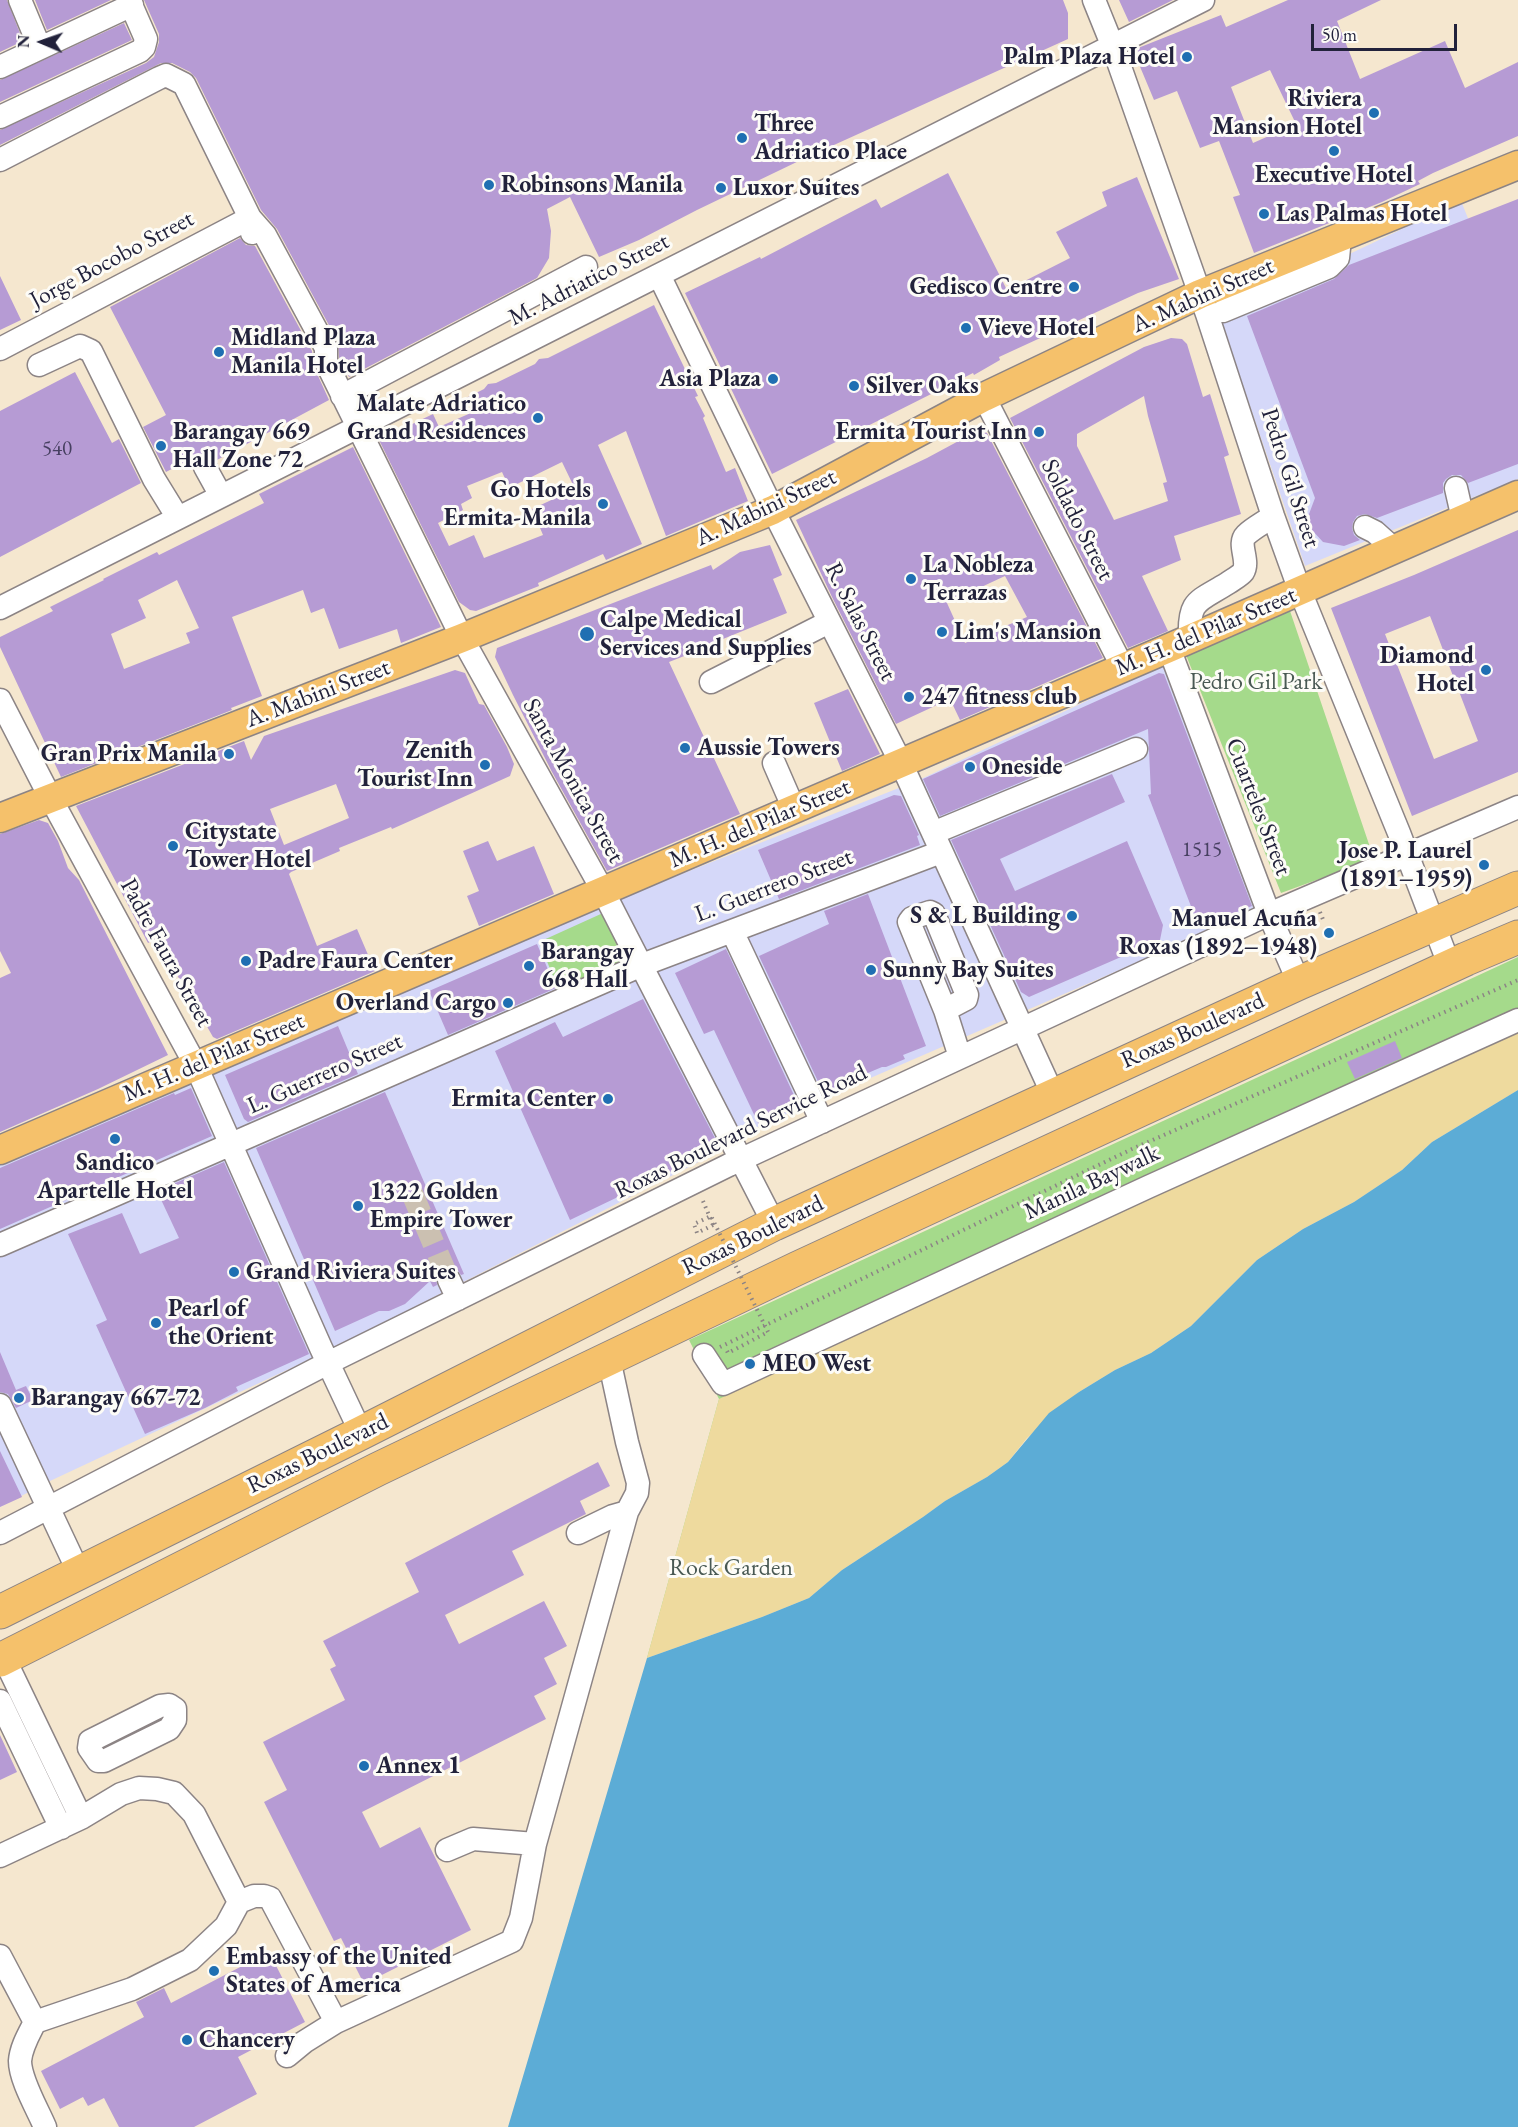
<!DOCTYPE html>
<html>
<head>
<meta charset="utf-8">
<style>
  body { margin:0 }
  #map { position:relative; width:1518px; height:2127px; overflow:hidden; background:#f5e7cf; font-family:"EB Garamond",serif }
  canvas { display:block }
  .north { position:absolute; left:12px; top:12px; width:60px; height:60px; -webkit-text-stroke:4px #fdfcf7; paint-order:stroke; rotate:272deg; font-size:16px; font-weight:700; line-height:24px; text-align:center; color:#22223b }
  .north::after { content:''; display:block; margin:auto; width:21px; height:27px; background:#22223b; clip-path:polygon(50% 0,100% 100%,50% 72%,0 100%) }
  .scale { position:absolute; left:1311px; top:24px; width:146px; height:27px; box-sizing:border-box; border:3px solid #22223b; border-top:0; padding-left:8px; font-size:18px; line-height:21px; white-space:nowrap; color:#22223b; -webkit-text-stroke:4px #fdfcf7; paint-order:stroke }
</style>
</head>
<body>
<div id="map">
<canvas width="1518" height="2127"></canvas>
<div class="north">N</div>
<div class="scale">50 m</div>
</div>
<script>
const ctx = document.querySelector('canvas').getContext('2d');
ctx.lineJoin = 'round';
function paint(path, color) { ctx.fillStyle = color; ctx.fill(path, 'evenodd'); }
function stroke(path, color, width, dash) { ctx.strokeStyle = color; ctx.lineWidth = width; ctx.lineCap = dash ? 'butt' : 'round'; ctx.setLineDash(dash || []); ctx.stroke(path); }
function label(font, color, halo, rows, align = 'center') {
  ctx.font = font + ' "EB Garamond",serif'; ctx.lineWidth = 6; ctx.setLineDash([]); ctx.textBaseline = 'middle'; ctx.strokeStyle = halo; ctx.fillStyle = color; for (const [text, x, y, turn = 0] of rows) {
    ctx.save(); ctx.translate(x, y); ctx.rotate((+turn || 0) * Math.PI / 180); ctx.textAlign = isNaN(turn) ? turn : align; if (halo) ctx.strokeText(text, 0, 0); ctx.fillText(text, 0, 0); ctx.restore();
  }
}
const built = new Path2D(`
  M1461,201l57,141v137l-213,87 -86,-250z
  M1167,663l93,246 -521,226 -123,-235 303,-120z
  M604,907l122,241 -392,200 -284,133 -50,26v-345z`);
const green = new Path2D(`
  M1288,605l86,254 -93,34 -95,-238z
  M603,913l23,49 -59,25 -6,-14 -8,3 -14,-34z
  M1518,957v70l-871,631 72,-259 -30,-59z`);
const sand = new Path2D(`
  M1518,1027v63l-86,52 -30,28 -48,32 -51,27 -46,31 -66,66 -40,27 -36,17 -36,22 -52,46 -19,24 -21,15 -42,24 -22,16 -81,53 -33,28 -47,19 -115,41 72,-259 316,-153z`);
const water = new Path2D(`
  M1518,1090v1037h-1010l139,-469 115,-41 47,-19 33,-28 81,-53 22,-16 42,-24 21,-15 41,-49 30,-21 36,-22 36,-17 40,-27 66,-66 46,-31 51,-27 48,-32 30,-28z`);
const building = new Path2D(`
  M0,0h7l16,41 -23,11z
  M35,0h76l-64,30z
  M144,0h919l5,13v26l-265,120 -106,51 -58,30 -40,17 -29,-60 -23,12 4,22 -2,27 -12,20 -188,99 -10,-18 -1,-17 -61,-113 -16,-19 -65,-132 -6,-6 -18,-9h-11l-161,82v-15l146,-67 8,-6 5,-15v-8z
  M1119,0h54l-44,22z
  M1288,0h93l-44,21 23,58 85,-38 20,47 53,-26v74l-85,37 -15,8 2,3 -38,18 -128,51 -21,-56 7,-2 -21,-54 -19,7 -23,-57 -23,9 -21,-50 88,-35 5,12zM1270,70l26,54 -43,19 -22,-56z
  M124,23l8,17 -132,62v-22z
  M948,173l59,117 63,-32 -14,-26 51,-26 -5,-14 35,-15 42,102 -41,14 -139,64 1,3 -26,15 -1,-2 -201,101 -87,-181 75,-36 1,2 115,-60 5,9z
  M1518,199v265l-50,19 -7,-8h-9l-6,4 -3,4v10l-66,25 -12,-4 -8,2 -4,6 -1,6 2,7 6,5 -16,6 -21,-4 -12,-13 -2,-15 6,-16 -68,-182 87,-37 15,-14z
  M240,238l6,7 9,1 57,105 2,16 15,33 -112,60 -6,-5 -6,-1 -7,2 -6,9 -3,-5 -23,12 -23,-45 23,-12 -56,-108z
  M0,276l21,44 -21,10z
  M654,305l44,91 -3,1 10,19 -2,2 23,54 9,-4 13,33 -82,35 -40,-105 -28,14 44,99 -36,16 -3,-6 -65,29 1,3 -63,25 -6,-1 -11,-8 -80,-162 54,-26 6,13 34,-15 -7,-14 18,-9 4,-5 8,-1 39,-19 4,-5 9,-1zM562,462l13,27 -43,20 11,26 -59,23 -10,-23 -25,11 -11,-23 25,-13 -2,-6 11,-6 -5,-12 35,-14 6,13h7z
  M1171,338l11,1 5,5 16,53 7,-3 19,61 -5,2 17,57 -67,22 7,24 -39,16 26,55 -40,17 -118,-230 134,-71zM1144,396l4,20 19,66 -4,1 5,18 -54,19 -37,-74v-12z
  M75,372l37,71 7,-4 22,44 -141,74v-146z
  M979,430l8,3 116,225 -143,62 -10,-21 -54,25 -64,-127 -36,-77 131,-62zM1005,576l22,41 -62,26 -18,-40z
  M353,447l88,180 -40,16 -4,-14 -58,20 -15,-41 -13,5 -8,-23 -71,27 30,79 -31,12 1,2 -171,67 -61,-130v-10l53,-26 -3,-4 54,-27 -1,-1 54,-27 2,3 105,-52 -5,-9zM177,580l22,48 -13,5 4,10 -66,26 -13,-35 35,-16 -8,-18z
  M1518,530v242l-106,44 -81,-208 83,-33zM1430,616l48,125 -44,18 -49,-125z
  M770,545l12,30 -9,4 14,34 -69,28 3,8 -17,6 -2,-6 -33,13 71,152 -133,57 -55,-99 -39,-77 -18,-38 2,-9 214,-83 2,5 27,-18z
  M455,670l10,3 14,31 5,1 23,42 7,17 -4,12 -91,41 -27,12 -1,-2 -52,21 1,3 -49,21 -2,2 28,72 40,-17 18,42 -158,68 -4,-2 -16,-28 -6,-24 -9,-1 -25,-46 -9,5 -72,-137 168,-65 7,19 13,-24zM336,784l13,34 -65,27 -14,-36z
  M1159,673l5,1 88,232 -53,21 -51,-132 3,-1 -3,-65 -208,87 -17,-37z
  M848,689l32,65 -38,17 -28,-68z
  M1112,774l13,28 -125,57 15,32 112,-50 36,84 -3,15 -131,57 -8,-5 -70,-152z
  M894,795l7,1 18,39 -2,1 3,9 -141,54 -21,-49z
  M39,820l9,3 10,18 10,27 11,12 89,175 -70,34 -98,43v-154l11,-5 -11,-22v-117z
  M488,841l9,20 37,-15 20,48 -75,32 -12,-30 12,-5 -16,-40z
  M868,894l58,152 -23,9 2,4 -19,8h-4l-59,25 -64,-136 70,-32 -5,-13z
  M537,944l19,44 -108,47 -19,-44z
  M726,949l73,157 -40,19 -45,-95 -10,4 -29,-61z
  M643,999l77,149 -150,72 -75,-169 60,-29 8,15z
  M338,1026l20,48 -110,48 -4,-3 -19,-44z
  M1395,1041l7,17 -47,21 -8,-17z
  M191,1088l21,48 -212,93v-61l174,-75 1,2z
  M385,1092l79,182 -3,1 -4,-6 -6,-2 -7,1 -6,5 -2,6 1,6 -4,2 -3,-6 -25,23 -16,7h-10l-44,20 -79,-183z
  M224,1162l85,192 -73,33 2,4 -33,17 -60,26 -49,-109 11,-5 -39,-86 54,-21 18,41 39,-16 -22,-47z
  M0,1352l16,38 10,-4 7,14 -17,8 -8,-14 -8,-2z
  M0,1451l22,46 -22,10z
  M598,1462l12,24 -30,15 6,13 -74,37 12,24 -79,40 14,29 85,-43 23,45 -23,12 13,26 -23,12 12,23 -184,93 18,36 40,-21 51,103 -107,54 -23,-46 -7,3 -70,-139 23,-12 -24,-48 82,-42 -15,-31 6,-3 -13,-25 96,-49 -14,-29z
  M0,1735l17,37 -17,8z
  M269,1952l36,70 -67,35 19,37 -63,33h-75l-15,-29 -16,8 -5,-9 -23,12 -19,-38 103,-54 -8,-15 28,-14 7,15z`);
const minorTunnel = new Path2D(`
  M412,1193l37,87`);
const path = new Path2D(`
  M1320,912l4,10
  M703,1201l10,24
  M720,1347l412,-198 386,-169
  M727,1351l1,2 40,-21`);
const minor = new Path2D(`
  M20,0l20,48
  M1094,0l19,47 94,267 66,202 27,75 99,242 51,134
  M0,67l132,-62
  M0,117l140,-66 4,-4 2,-8 -17,-39
  M0,160l159,-82 7,-3 18,9 66,134 2,15
  M250,218l15,17 61,113v14l136,276 141,253 171,333
  M659,275l114,235 128,253 152,332
  M1223,311l106,-44 9,-9 2,-20
  M0,349l250,-131
  M39,365l41,-19 11,5 63,128 24,39
  M342,396l244,-129
  M984,397l139,271
  M205,467l16,29
  M1456,488l7,31
  M1365,527l10,5 19,17
  M0,608l1203,-608
  M1190,639c-2,-40 8,-37 38,-56 4,-3 12,-7 15,-11 7,-11 -6,-28 3,-37 7,-7 19,-13 27,-19
  M1169,648l100,266 30,69
  M711,682l118,-60
  M0,700l51,99 145,267 125,282 40,85
  M774,763l20,46
  M933,833l203,-84
  M732,931l90,191
  M945,1010l21,-11 1,-4 -33,-81 -4,-2 -18,6 -3,4 36,88 15,47
  M0,1245l642,-280 299,-113
  M449,1280l9,19
  M704,1355l19,29 425,-197 370,-167
  M609,1359l18,83 11,41 -1,10 -10,19
  M0,1405l79,168
  M0,1533l328,-170 401,-198 540,-251 249,-107
  M4,1658l77,160
  M0,1701l61,127
  M169,1705l6,4v11l-6,9 -65,32h-6l-9,-13 1,-7 70,-35z
  M447,1850l26,-11 62,5
  M0,1856l81,-38 40,-24 18,-6 18,1 17,4 20,21 45,88
  M0,1956l35,66
  M287,2056l17,-14 32,-20 176,-81 9,-23 14,-74 92,-332 -14,4 -35,17
  M45,2127c-7,-17 -25,-47 -25,-66 1,-14 9,-27 15,-39l97,-33 58,-29 36,-34 13,-24 15,-6h10l6,2 66,124`);
const major = new Path2D(`
  M0,818l462,-180 311,-128 211,-113 216,-103 318,-129
  M0,1150l1169,-502 349,-153`);
const highway = new Path2D(`
  M0,1612l361,-179 413,-209 525,-241 219,-95
  M0,1660l378,-191 420,-201 668,-309 52,-22`);
const pathBridge = new Path2D(`
  M713,1225l-16,8 -3,-9 17,-8 57,116`);
const markers = [
  [1187,57,6,"#1f6fb2"],
  [1374,113,6,"#1f6fb2"],
  [742,138,6,"#1f6fb2"],
  [1334,151,6,"#1f6fb2"],
  [489,185,6,"#1f6fb2"],
  [721,188,6,"#1f6fb2"],
  [1264,214,6,"#1f6fb2"],
  [1074,287,6,"#1f6fb2"],
  [966,328,6,"#1f6fb2"],
  [219,352,6,"#1f6fb2"],
  [773,379,6,"#1f6fb2"],
  [854,386,6,"#1f6fb2"],
  [538,418,6,"#1f6fb2"],
  [1039,432,6,"#1f6fb2"],
  [161,446,6,"#1f6fb2"],
  [603,504,6,"#1f6fb2"],
  [911,579,6,"#1f6fb2"],
  [942,632,6,"#1f6fb2"],
  [587,634,8,"#1f6fb2"],
  [1486,670,6,"#1f6fb2"],
  [909,697,6,"#1f6fb2"],
  [685,748,6,"#1f6fb2"],
  [229,754,6,"#1f6fb2"],
  [485,765,6,"#1f6fb2"],
  [970,767,6,"#1f6fb2"],
  [173,846,6,"#1f6fb2"],
  [1484,865,6,"#1f6fb2"],
  [1072,916,6,"#1f6fb2"],
  [1329,933,6,"#1f6fb2"],
  [246,961,6,"#1f6fb2"],
  [529,966,6,"#1f6fb2"],
  [871,970,6,"#1f6fb2"],
  [508,1003,6,"#1f6fb2"],
  [608,1099,6,"#1f6fb2"],
  [115,1139,6,"#1f6fb2"],
  [358,1206,6,"#1f6fb2"],
  [234,1272,6,"#1f6fb2"],
  [156,1323,6,"#1f6fb2"],
  [750,1364,6,"#1f6fb2"],
  [19,1398,6,"#1f6fb2"],
  [364,1766,6,"#1f6fb2"],
  [214,1971,6,"#1f6fb2"],
  [187,2040,6,"#1f6fb2"]
];
const numberNames = [
  ["540",57,449],
  ["1515",1202,850]
];
const poiNames = [
  ["Palm Plaza Hotel",1175,57,"right"],
  ["Riviera",1362,99,"right"],
  ["Mansion Hotel",1362,127,"right"],
  ["Three",754,124],
  ["Adriatico Place",754,152],
  ["Executive Hotel",1334,175,"center"],
  ["Robinsons Manila",501,185],
  ["Luxor Suites",733,188],
  ["Las Palmas Hotel",1276,214],
  ["Gedisco Centre",1062,287,"right"],
  ["Vieve Hotel",978,328],
  ["Midland Plaza",231,338],
  ["Manila Hotel",231,366],
  ["Asia Plaza",761,379,"right"],
  ["Silver Oaks",866,386],
  ["Malate Adriatico",526,404,"right"],
  ["Grand Residences",526,432,"right"],
  ["Barangay 669",173,432],
  ["Hall Zone 72",173,460],
  ["Ermita Tourist Inn",1027,432,"right"],
  ["Go Hotels",591,490,"right"],
  ["Ermita-Manila",591,518,"right"],
  ["La Nobleza",923,565],
  ["Terrazas",923,593],
  ["Calpe Medical",600,620],
  ["Services and Supplies",600,648],
  ["Lim's Mansion",954,632],
  ["Diamond",1474,656,"right"],
  ["Hotel",1474,684,"right"],
  ["247 fitness club",921,697],
  ["Aussie Towers",697,748],
  ["Zenith",473,751,"right"],
  ["Tourist Inn",473,779,"right"],
  ["Gran Prix Manila",217,754,"right"],
  ["Oneside",982,767],
  ["Citystate",185,832],
  ["Tower Hotel",185,860],
  ["Jose P. Laurel",1472,851,"right"],
  ["(1891–1959)",1472,879,"right"],
  ["S & L Building",1060,916,"right"],
  ["Manuel Acuña",1317,919,"right"],
  ["Roxas (1892–1948)",1317,947,"right"],
  ["Barangay",541,952],
  ["668 Hall",541,980],
  ["Padre Faura Center",258,961],
  ["Sunny Bay Suites",883,970],
  ["Overland Cargo",496,1003,"right"],
  ["Ermita Center",596,1099,"right"],
  ["Sandico",115,1163,"center"],
  ["Apartelle Hotel",115,1191,"center"],
  ["1322 Golden",370,1192],
  ["Empire Tower",370,1220],
  ["Grand Riviera Suites",246,1272],
  ["Pearl of",168,1309],
  ["the Orient",168,1337],
  ["MEO West",762,1364],
  ["Barangay 667-72",31,1398],
  ["Annex 1",376,1766],
  ["Embassy of the United",226,1957],
  ["States of America",226,1985],
  ["Chancery",199,2040]
];
const streetNames = [
  ["Jorge Bocobo Street",112,260,-28],
  ["M. Adriatico Street",589,280,-27],
  ["A. Mabini Street",1203,296,-24],
  ["Pedro Gil Street",1290,478,72],
  ["A. Mabini Street",766,508,-25],
  ["Soldado Street",1077,520,63],
  ["R. Salas Street",860,622,63],
  ["M. H. del Pilar Street",1206,632,-23],
  ["A. Mabini Street",318,694,-21],
  ["Santa Monica Street",573,781,61],
  ["Cuarteles Street",1258,807,69],
  ["M. H. del Pilar Street",760,824,-23],
  ["L. Guerrero Street",774,886,-21],
  ["Padre Faura Street",166,953,61],
  ["Roxas Boulevard",1193,1031,-24],
  ["M. H. del Pilar Street",214,1058,-23],
  ["L. Guerrero Street",325,1074,-24],
  ["Roxas Boulevard Service Road",741,1132,-26],
  ["Manila Baywalk",1092,1183,-25],
  ["Roxas Boulevard",753,1236,-26],
  ["Roxas Boulevard",318,1454,-26]
];
const parkNames = [
  ["Pedro Gil Park",1256,682],
  ["Rock Garden",731,1568]
];
paint(built, '#d5d8f9');
paint(green, '#a5da8b');
paint(sand, '#eeda9e');
paint(water, '#5cacd6');
paint(building, '#b69bd4');
stroke(minorTunnel, '#cbc0b1', 22, [22, 11]);
stroke(minor, '#8c8485', 25);
stroke(major, '#8c8485', 31);
stroke(highway, '#8c8485', 35);
stroke(path, '#8c8485', 4, [1.5, 4.5]);
stroke(minor, '#fff', 22);
stroke(major, '#f5c16b', 28);
stroke(highway, '#f5c16b', 33);
stroke(pathBridge, '#8c8485', 4, [1.5, 4.5]);
for (const [x, y, r, color] of markers) { const dot = new Path2D(); dot.arc(x, y, r, 0, 2 * Math.PI); ctx.fillStyle = color; ctx.fill(dot); stroke(dot, '#fdfcf7', 2); }
label('21px', '#474061', null, numberNames);
label('bold 24px', '#22223b', '#fdfcf7', poiNames, 'left');
label('24px', '#22223b', '#fdfcf7', streetNames);
label('24px', '#495953', '#fdfcf7', parkNames);
</script>
</body>
</html>
